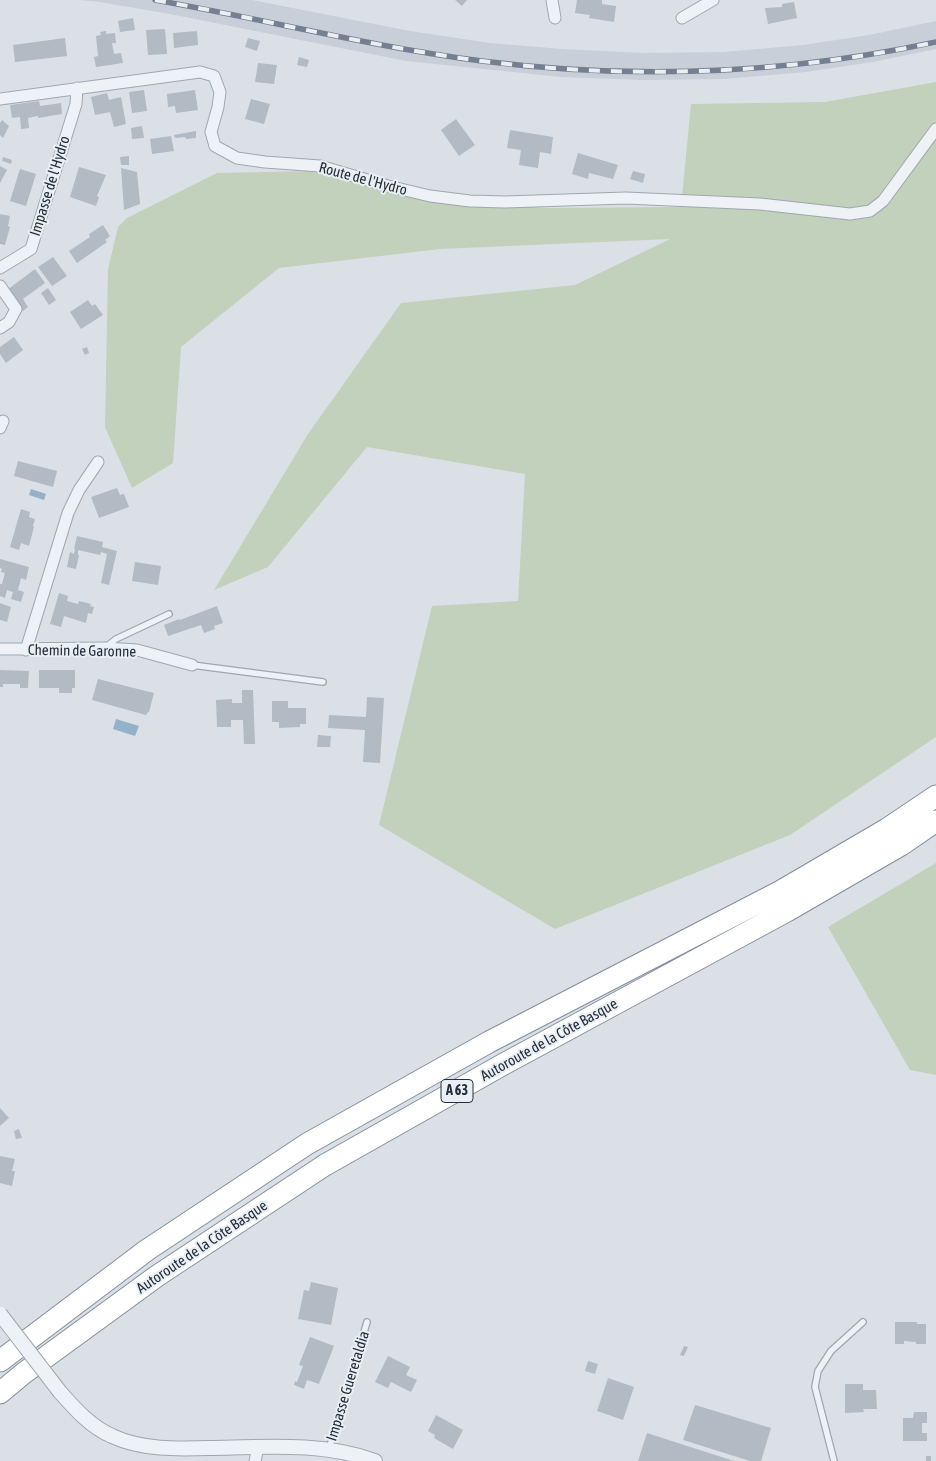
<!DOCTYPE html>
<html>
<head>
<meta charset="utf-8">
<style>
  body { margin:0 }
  canvas { display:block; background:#dbe0e6 }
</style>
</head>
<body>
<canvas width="936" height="1461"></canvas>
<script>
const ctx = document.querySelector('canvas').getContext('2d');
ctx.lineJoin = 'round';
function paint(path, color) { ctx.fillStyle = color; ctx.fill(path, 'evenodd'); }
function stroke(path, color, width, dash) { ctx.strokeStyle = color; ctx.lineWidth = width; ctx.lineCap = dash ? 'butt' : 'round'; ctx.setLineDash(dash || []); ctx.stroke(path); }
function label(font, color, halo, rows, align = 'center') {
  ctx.font = font + ' "Asap Condensed",sans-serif'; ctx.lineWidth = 4; ctx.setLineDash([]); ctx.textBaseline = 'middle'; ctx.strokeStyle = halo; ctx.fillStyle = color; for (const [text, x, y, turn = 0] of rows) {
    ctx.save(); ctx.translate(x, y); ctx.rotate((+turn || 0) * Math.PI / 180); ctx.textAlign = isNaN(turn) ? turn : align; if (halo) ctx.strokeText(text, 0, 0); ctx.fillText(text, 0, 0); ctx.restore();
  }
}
const built = new Path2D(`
  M80,0h172l158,31 80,12 73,6 81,4 79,-1 80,-7 66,-10 67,-14v28l-63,13 -67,10 -81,7 -82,1 -82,-3 -155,-16 -236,-47 -71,-12z`);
const green = new Path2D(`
  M936,82v655l-146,98 -235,94 -176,-104 53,-219 86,-5 7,-127 -158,-27 -99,120 -54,23 94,-156 93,-131 174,-18 95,-46 -230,10 -161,19 -98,79 -8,116 -41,25 -27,-61 3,-158 10,-42 9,-9 90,-45 95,-2 114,30 122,7 133,-1 10,-103 134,-2z
  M936,863v212l-26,-5 -82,-143z`);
const water = new Path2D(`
  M31,489l15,5 -2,6 -15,-5z
  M116,719l23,7 -4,10 -22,-7z`);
const building = new Path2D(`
  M455,0h12l-5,6z
  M577,0h25v4l14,2 -2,16 -25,-4 1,-3 -15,-2z
  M794,2l3,16 -29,6 -3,-16 17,-1v-3z
  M133,18l2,12 -15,2 -2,-11z
  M165,29l2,25 -19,1 -2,-25z
  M106,31v3l9,-1 1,10h-4l2,11 7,-1 2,10 -27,4 -2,-10 4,-1 -2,-20 5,-1 -1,-3z
  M197,31l1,14 -24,3 -1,-15z
  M65,38l2,18 -52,6 -2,-17z
  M248,38l12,3 -3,10 -12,-4z
  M299,57l10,3 -2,7 -10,-2z
  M258,63l19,2 -3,19 -19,-2z
  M144,90l3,21 -15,2 -3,-21z
  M195,90l3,20 -22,3 -1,-7 -7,1 -1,-13z
  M107,93l2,7 12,-3 5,27 -12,3 -4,-15 -15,3 -4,-18z
  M251,99l19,5 -6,20 -19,-5z
  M39,101l1,5 21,-3 1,11 -24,4v-2l-10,2 1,10 -8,1 -1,-12 -8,1 -2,-13z
  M456,119l19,26 -16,11 -18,-26z
  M2,120l7,6 -6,12 -3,-3v-12z
  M142,126l2,12 -12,1 -1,-11z
  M510,130l43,7 -2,17 -11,-2 -2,16 -19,-3 2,-15 -14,-2z
  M196,131v7l-10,1 -1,-2 -10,1 -1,-3z
  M171,136l3,15 -22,3 -2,-15z
  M578,153l40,12 -5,14 -24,-6 -1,6 -16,-5z
  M129,156v9h-8l-1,-8z
  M3,157l9,3 -1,4 -9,-3z
  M0,166l7,4 -7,13z
  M79,167l27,8 -9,21 2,1 -3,9 -26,-9z
  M121,168l16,4 3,32 -16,6z
  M20,169l16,5 -10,32 -16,-5z
  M633,171l12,3 -2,9 -13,-4z
  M0,214l10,2 -2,10 2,1 -5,18 -5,-1z
  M103,225l7,11 -5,4 2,2 -30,21 -8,-12 21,-14 -1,-3z
  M53,257l14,19 -15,10 -14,-19z
  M35,269l10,14 -22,16 5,8 -5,4 -16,-21z
  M48,288l8,12 -7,5 -8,-12z
  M88,300l4,6 3,-2 8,11 -22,14 -11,-17z
  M14,337l9,13 -17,13 -6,-9v-7z
  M87,347l2,6 -4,2 -3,-6z
  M18,461l39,10 -4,16 -39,-11z
  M117,488l3,7 4,-1 5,13 -30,11 -8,-21z
  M21,509l9,3 -1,5 6,2 -2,7 1,1 -5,19 -8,-3 -2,7 -9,-3z
  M77,536l26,6 -1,5 15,4 -8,34 -8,-2 6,-29 -6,-2 -1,3 -22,-5v5h1l-3,14 -9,-2 3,-15 4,2 1,-5h-1z
  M0,559l29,8 -3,13 -5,-2 -3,12 6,2 -3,10 -10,-3 2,-7 -6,-2 -2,8 -5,-2v-12h2l3,-11 -4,-1 1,-3 -2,-1z
  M135,562l26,4 -3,19 -26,-4z
  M59,593l9,3 -1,5 11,3 1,-3 12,3 -1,2 4,1 -2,7 -4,-1 -2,10 -22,-7 -3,11 -11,-3z
  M0,603l11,4 -4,15 -7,-2z
  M217,606l6,17 -9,3 1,3 -11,4 -3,-8 -33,11 -4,-11 15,-6 1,1z
  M0,670l29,1 -1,17h-8v-4h-17v3h-3z
  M39,670h36v18h-3v5h-13v-5h-20z
  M98,679l56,14 -5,19h-1l-2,3 -54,-15z
  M242,690h11l2,54h-11l-1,-24h-12v7h-14l-1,-27 16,-1v4h10z
  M367,697l17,1 -4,65 -17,-1 2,-32 -37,-2 1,-13 37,2z
  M272,701h16v7h18v16h-6v3l-21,1v-6h-7z
  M318,735l13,1 -1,11h-13z
  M0,1108l9,10 -9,8z
  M19,1129l3,9 -6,1 -2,-8z
  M0,1156l15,3 -3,12h3l-3,15 -12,-3z
  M311,1282l27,6 -7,37 -33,-6 6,-29 5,1z
  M895,1322h22v2h9v20h-10v-2l-12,-1v3h-9z
  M310,1337l24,9 -15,38 -12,-4 -3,9 -10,-4 1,-4 2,1 6,-16 -4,-1z
  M684,1346l4,1 -4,9 -4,-1z
  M388,1356l22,11 -4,8 11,5 -6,12 -20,-10 -3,6 -13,-6z
  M588,1361l10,3 -3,10 -10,-3z
  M608,1378l26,9 -11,33 -26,-9z
  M845,1384h18v6h13l1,19h-14l1,3 -19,1z
  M695,1405l76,23 -10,33h-11l-67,-21z
  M914,1412h13v11h-5v10h5v8h-24v-23h10z
  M436,1415l27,15 -10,19 -19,-11 1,-3 -7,-4z
  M647,1433l87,28h-96z
  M926,1456h5v5h-5z`);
const service = new Path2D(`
  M106,647l10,-8 53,-25
  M192,665l131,17
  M329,1449l38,-127
  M834,1461l-19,-74 3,-16 13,-20 32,-29`);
const minor = new Path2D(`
  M552,0l3,18
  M682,18l31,-18
  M0,99l200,-27 14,4 6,16 -2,15 -7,25 4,14 22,12 28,4 55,4 68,20 42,10 40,5 35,1 121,-4 134,6 90,10 20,-3 13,-10 53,-72
  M0,268l31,-19 45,-145 1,-16
  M0,286l16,23 -7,13 -9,6
  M0,428l3,-7
  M0,649l105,-1 32,2 55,15
  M26,650l42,-137 11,-23 19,-28
  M255,1461l3,-14`);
const tertiary = new Path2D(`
  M60,1392c15,17 31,35 52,44 30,14 65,13 97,12 55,-1 114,-6 166,13`);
const motorway = new Path2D(`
  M0,1361l147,-111 160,-106 182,-102 292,-151 106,-62 49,-33
  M0,1393l24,-20 133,-97 168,-111 177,-100 285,-154 114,-66 35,-24`);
const rail = new Path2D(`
  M155,0c109,19 217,47 327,61 152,19 305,13 454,-19`);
const tertiaryBridge = new Path2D(`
  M0,1314l60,78`);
const shields = [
  [457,1091,32]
];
const shieldNames = [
  ["A 63",457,1091]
];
const streetNames = [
  ["Route de l'Hydro",363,179,15],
  ["Impasse de l'Hydro",50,186,-73],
  ["Chemin de Garonne",82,651,1],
  ["Autoroute de la Côte Basque",549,1040,-29],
  ["Autoroute de la Côte Basque",202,1247,-34],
  ["Impasse Gueretaldia",348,1386,-73]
];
paint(built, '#c9cfd9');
paint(green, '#c2d1bb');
paint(water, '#93b1c9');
paint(building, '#b2bac3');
stroke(service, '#a0a7b0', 8);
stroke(minor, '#a0a7b0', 13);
stroke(tertiary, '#a0a7b0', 16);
stroke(motorway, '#828e9e', 23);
stroke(service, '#eef1f5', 5.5);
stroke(minor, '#eef1f5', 11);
stroke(tertiary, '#eef1f5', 14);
stroke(motorway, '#fff', 21);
stroke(rail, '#748091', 5.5);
stroke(rail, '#eaeff4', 4, [11]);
stroke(tertiaryBridge, '#a0a7b0', 16, []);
stroke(tertiaryBridge, '#eef1f5', 14);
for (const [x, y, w] of shields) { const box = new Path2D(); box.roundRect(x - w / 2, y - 11.5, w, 23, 4); ctx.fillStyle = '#eaeff4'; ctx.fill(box); stroke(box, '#242f3d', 1); }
label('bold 14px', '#242f3d', null, shieldNames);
label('15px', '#242f3d', '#eaeff4', streetNames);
</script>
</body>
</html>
